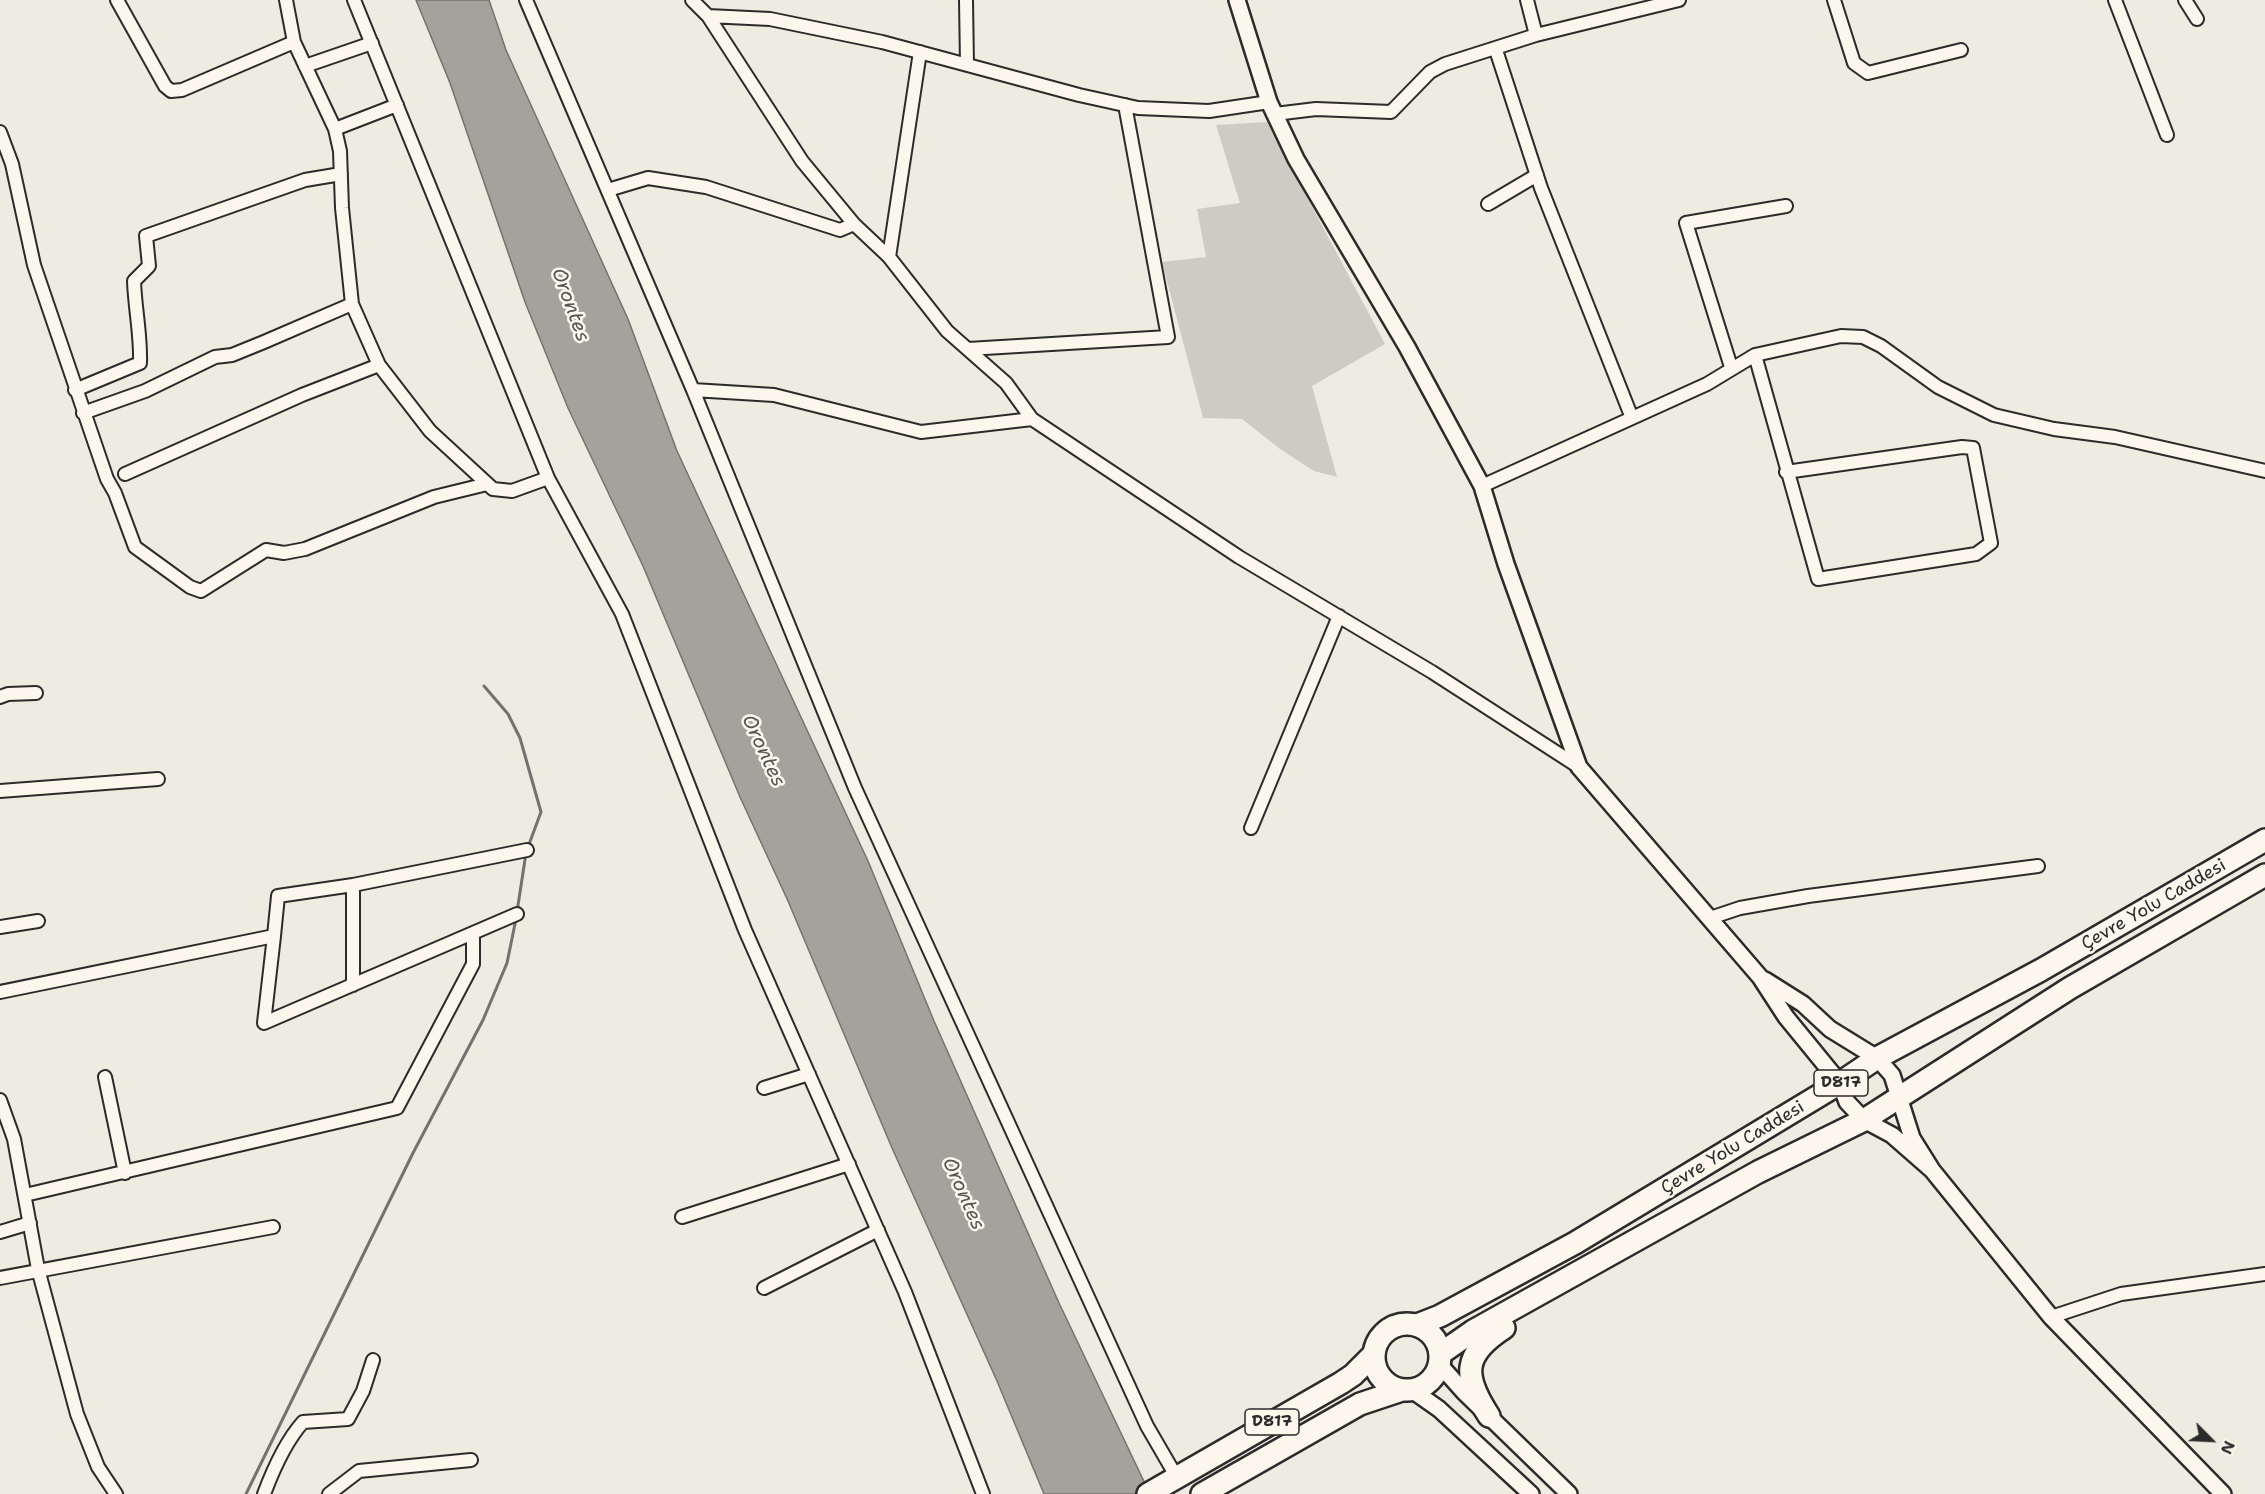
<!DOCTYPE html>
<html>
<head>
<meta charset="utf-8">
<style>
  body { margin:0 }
  #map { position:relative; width:2265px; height:1494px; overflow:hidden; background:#eeebe0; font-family:"Shantell Sans",sans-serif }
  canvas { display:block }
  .north { position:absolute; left:2181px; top:1410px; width:60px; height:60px; -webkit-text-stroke:4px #fbf7ec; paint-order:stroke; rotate:114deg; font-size:16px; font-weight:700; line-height:24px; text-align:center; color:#2b2b2b }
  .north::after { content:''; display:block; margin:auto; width:21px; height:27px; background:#2b2b2b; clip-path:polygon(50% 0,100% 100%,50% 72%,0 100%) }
</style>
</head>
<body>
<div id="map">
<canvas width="2265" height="1494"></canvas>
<div class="north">N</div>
</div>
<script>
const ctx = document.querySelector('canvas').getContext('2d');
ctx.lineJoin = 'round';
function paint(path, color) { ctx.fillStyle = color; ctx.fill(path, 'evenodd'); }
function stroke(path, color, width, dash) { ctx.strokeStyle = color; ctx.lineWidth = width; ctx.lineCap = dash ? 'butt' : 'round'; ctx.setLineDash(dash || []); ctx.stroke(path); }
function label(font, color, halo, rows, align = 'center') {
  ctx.font = font + ' "Shantell Sans",sans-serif'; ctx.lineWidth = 5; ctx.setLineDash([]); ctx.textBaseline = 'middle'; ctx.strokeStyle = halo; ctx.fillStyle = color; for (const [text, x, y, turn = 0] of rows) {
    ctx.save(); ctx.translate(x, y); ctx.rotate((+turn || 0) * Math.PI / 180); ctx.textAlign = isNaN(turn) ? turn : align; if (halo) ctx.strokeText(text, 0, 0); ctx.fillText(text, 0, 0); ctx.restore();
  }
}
const green = new Path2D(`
  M1267,122l118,222 -73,42 25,91 -23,-6 -34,-22 -38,-30 -39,-1 -41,-156 44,-5 -9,-48 43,-6 -24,-78z`);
const water = new Path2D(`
  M416,0h73l17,50 122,269 49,132 191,410 66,160 125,282 91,191h-106l-47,-113 -105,-233 -104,-247 -48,-104 -97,-231 -75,-158 -43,-106 -75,-219z`);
const stream = new Path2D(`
  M484,686l24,28 12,24 21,74 -13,35
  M517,912l9,-59
  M246,1494l167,-341 70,-133 24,-57 9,-44`);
const minor = new Path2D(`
  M117,0l48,86 6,5 11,-1 112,-48
  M286,0l8,42 41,87 5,22 2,57 10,96 27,61
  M526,0l167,390 81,5 147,37 111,-13
  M692,0l16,16 62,3 112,23 197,53 59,13 71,3 60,-9
  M966,0l1,65
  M1527,0l9,35
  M1834,0l20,63 14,10 93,-23
  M2115,0l52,135
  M2185,0l12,19
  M708,16l94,145 52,63 35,33 58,74 59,52 26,36 207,138 193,115 147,95
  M1496,50l45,138 91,230
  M305,66l67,-23
  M1275,114l41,-5 75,3 39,-40 15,-8 91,-29 143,-35
  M335,129l62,-24
  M0,132l12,32 22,101 73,214 8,14 20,54 55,40 11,4 65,-41 18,3 21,-4 129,-52 53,-13
  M608,190l40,-12 58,9 134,43 14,-6
  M1488,204l49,-29
  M889,257l31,-205
  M968,349l200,-12 -43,-232
  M1755,355l86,-19 22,1 18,9 57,41 56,28 60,14 61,8 150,34
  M1731,367l-45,-144 100,-17
  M75,390l65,-27c1,-28 -5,-54 -6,-82l15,-15 -3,-30 159,-56 36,-6
  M693,390l162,398 292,638 29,50
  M83,413l62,-22 70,-34 17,-2 32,-13 88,-38
  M125,474l177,-79 77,-30 51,66 63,58 19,2 36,-13 -194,-478
  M548,478l74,136 123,316 160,362 78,202
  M1482,486l225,-102 48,-29 63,224 158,-25 15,-11 -18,-95 -11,-1 -176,25
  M0,697l8,-3 28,-1
  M0,791l158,-12
  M1251,828l88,-212
  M1710,918l30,-10 68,-12 230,-30
  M0,927l38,-6
  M274,936l4,-40 75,-11
  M353,985v-100l174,-35
  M0,992l274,-56 -10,87 253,-109
  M105,1077l20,96
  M764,1088l45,-14
  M0,1100l14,39 24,130 39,145 21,53 18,27
  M25,1195l372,-87 76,-144v-31
  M682,1217l167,-53
  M0,1232l30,-9
  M0,1278l273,-51
  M764,1288l114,-58
  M2051,1317l70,-23 144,-20
  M264,1494c9,-24 21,-52 39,-72l45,-3 15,-28 10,-31
  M329,1494l30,-23 112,-11`);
const tertiary = new Path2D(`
  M1237,0l32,102 27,57 111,188 75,139 24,78 73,203 181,210 26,40 54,66 7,19 17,18 28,15 40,35
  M1765,980l38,24 27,25 47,29 15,17 20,63 20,32 119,147 172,177
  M1439,1364l25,28 105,102
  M1412,1390l27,19 92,85`);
const trunk = new Path2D(`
  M1374 1357a33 33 0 1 1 66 0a33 33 0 1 1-66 0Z
  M1417,1325l23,-9 135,-73 265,-160 37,-25 164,-88 224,-130
  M1440,1354l33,-23 285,-159 106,-52 206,-132 195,-113
  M1489,1416c-26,-40 -27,-61 15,-88
  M1148,1494l193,-111 12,-8 21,-21
  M1202,1494l158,-90 42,-14`);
const shields = [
  [1841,1083,54],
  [1272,1422,54]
];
const shieldNames = [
  ["D817",1841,1083],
  ["D817",1272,1422]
];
const streetNames = [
  ["Çevre Yolu Caddesi",2154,905,-30],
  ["Çevre Yolu Caddesi",1733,1148,-31]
];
const waterNames = [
  ["Orontes",570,305,70],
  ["Orontes",763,751,65],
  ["Orontes",963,1194,66]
];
paint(green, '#cecbc2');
paint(water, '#a4a29a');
stroke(water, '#74726e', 1.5);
stroke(stream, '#74726e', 3);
stroke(minor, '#2b2b2b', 16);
stroke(tertiary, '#2b2b2b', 20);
stroke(trunk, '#2b2b2b', 26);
stroke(minor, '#fbf7ec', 12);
stroke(tertiary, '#fbf7ec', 15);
stroke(trunk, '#fbf7ec', 21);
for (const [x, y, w] of shields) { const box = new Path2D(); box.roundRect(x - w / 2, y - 13, w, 26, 4.5); ctx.fillStyle = '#fbf7ec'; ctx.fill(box); stroke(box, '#2b2b2b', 1.5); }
label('bold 16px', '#2b2b2b', null, shieldNames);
label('18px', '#2b2b2b', '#fbf7ec', streetNames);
label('italic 20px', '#555552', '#fbf7ec', waterNames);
</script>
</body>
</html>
